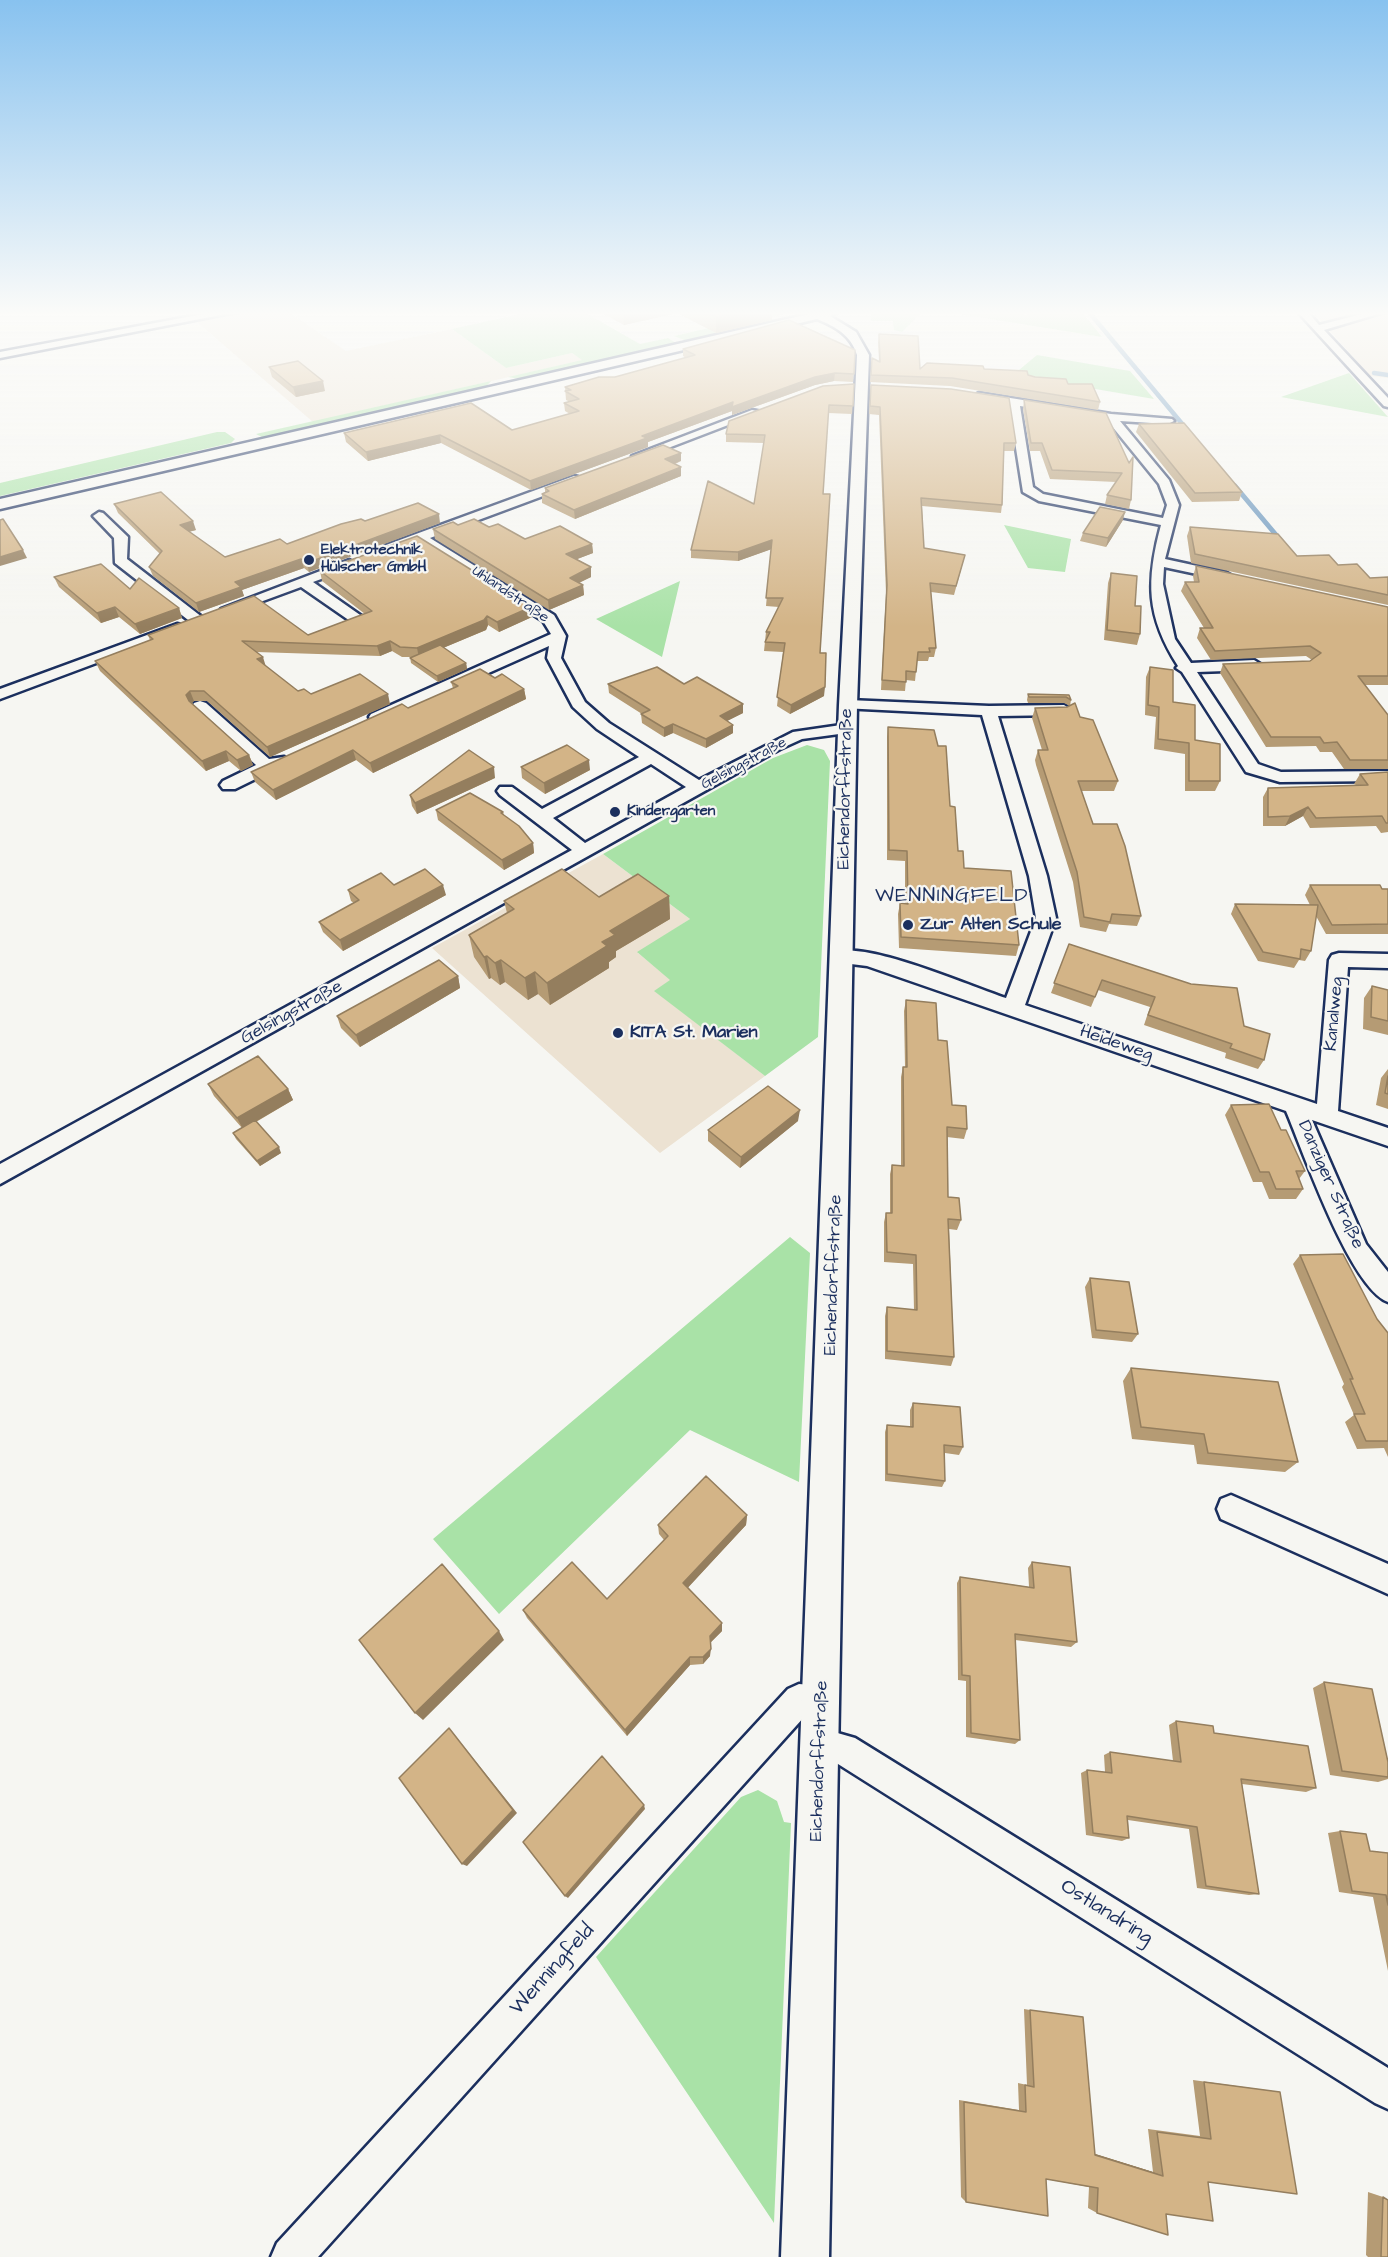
<!DOCTYPE html>
<html>
<head>
<meta charset="utf-8">
<style>
  body { margin:0 }
  canvas { display:block; background:#f6f6f2 }
</style>
</head>
<body>
<canvas width="1388" height="2257"></canvas>
<script>
const ctx = document.querySelector('canvas').getContext('2d');
ctx.lineJoin = 'round';
function paint(path, color) { ctx.fillStyle = color; ctx.fill(path, 'evenodd'); }
function stroke(path, color, width, dash) { ctx.strokeStyle = color; ctx.lineWidth = width; ctx.lineCap = dash ? 'butt' : 'round'; ctx.setLineDash(dash || []); ctx.stroke(path); }
function label(font, color, halo, rows, align = 'center') {
  ctx.font = font + ' "Architects Daughter",sans-serif'; ctx.lineWidth = 4.5; ctx.setLineDash([]); ctx.textBaseline = 'middle'; ctx.strokeStyle = halo; ctx.fillStyle = color; for (const [text, x, y, turn = 0] of rows) {
    ctx.save(); ctx.translate(x, y); ctx.rotate((+turn || 0) * Math.PI / 180); ctx.textAlign = isNaN(turn) ? turn : align; if (halo) ctx.strokeText(text, 0, 0); ctx.fillText(text, 0, 0); ctx.restore();
  }
}
const built = new Path2D(`
  M255,311h32l59,40 106,-22 54,39 66,-15 11,7 -270,62 -116,-100z
  M1312,311h76v67l-18,-2z
  M603,854l87,65 -52,34 33,27 -16,11 110,85 -105,77 -228,-205z`);
const green = new Path2D(`
  M533,311h49l58,33 28,-6 8,5 -150,37 -18,-3 74,-17 -10,-7 -66,15 -54,-39z
  M783,311h15l-30,7 6,4 -85,20 -15,-6z
  M871,311h52l-21,21 -8,-2 -1,-9h-22z
  M941,311h60l25,4 12,-4h43l21,26z
  M1037,355l93,16 24,28 -141,-24z
  M1349,373l39,44 -107,-20z
  M491,381l-7,8 -218,50 -10,-5z
  M217,432h8l10,7 -4,4 -231,53v-13z
  M1004,525l67,14 -6,33 -37,-4z
  M680,581l-18,76 -66,-38z
  M807,745l17,5 6,11 -12,276 -53,39 -111,-85 16,-11 -33,-28 53,-33 -87,-65 170,-96z
  M790,1237l20,16 -11,229 -109,-52 -191,184 -66,-75z
  M758,1790l19,11 7,21 7,1 -17,400 -178,-266 145,-160z`);
const streamFar1 = new Path2D(`
  M1088,311l101,121
  M1374,373l14,2`);
const stream = new Path2D(`
  M1235,486l47,56`);
const minor = new Path2D(`
  M219,311h22l-241,47v-6z
  M1297,311h10l12,14 55,-14h14l-64,19 64,68v9l-4,-1z
  M979,393l132,21 61,5 2,2 -6,3 -48,-3 49,59 10,25 -14,54 60,13 7,4 -7,4 -61,-13 -1,17 12,55 16,24 63,-3 8,5 -8,5 -57,2 61,92 23,8 107,-1v10l-108,1 -34,-10 -64,-100 -6,-4 2,-2c-32,-50 -32,-85 -17,-141l-122,-24 -16,-9 -14,-88 -34,-6 -1,-2zM1020,406l87,14 52,64 8,21 -4,13 -120,-24 -10,-7z
  M752,410l10,2 -120,46 -10,-2z
  M574,476l4,1v6l-148,55 124,77 12,21 -5,22 24,44 24,21 90,57 94,-48 55,-8 8,5 -2,3 -52,7 -22,10 -780,435v-20l572,-314 -72,-55 -3,-4 3,-4h12l30,22 97,-52 -42,-28 -24,-22 -26,-49 2,-12 -166,74h-12l-2,-3 2,-3 180,-80 -8,-13 -125,-79 -27,10 -7,-4 2,-3zM651,764l35,23 -101,56 -32,-25z
  M99,512l4,1 25,24 -1,22 75,58 2,3 -2,3h-10l-77,-60 -1,-25 -21,-22z
  M349,560l7,4 -2,3 -41,15 50,35 2,3 -2,3h-10l-52,-36 -68,25 -5,1 -7,-4z
  M177,624l5,1 2,3 -2,3 -182,68v-10z
  M848,700l141,6 75,-1 8,5 -8,5 -66,1 49,160 9,42 -31,87 292,99 12,-144 3,-5 7,-2 49,1v14l-40,-1 -10,144 50,17v18l-76,-26 54,124 22,28v30c-38,-14 -85,-151 -102,-191l-419,-145 -32,-4 -3,-5 3,-5c35,-10 134,34 171,46l30,-80 -7,-42 -47,-161 -140,-7 -2,-3 2,-3z
  M200,701l6,2 63,56 15,-2 2,4 -2,4 -49,24h-12l-3,-4 3,-4 33,-16 -62,-56 -2,-3 2,-3z
  M1231,1495l157,69v30l-167,-75 -4,-10 4,-10z
  M799,1684l23,2 11,5 5,11 -5,11 -11,5 -17,-2 -487,541h-47l6,-14 511,-554z
  M820,1728l35,10 533,330v41l-13,-6 -537,-339 -29,-9 -5,-11 5,-11z`);
const tertiary = new Path2D(`
  M822,311h18l-10,5 26,16 13,23 -12,350 -28,1552h-48l58,-1552 18,-350c-6,-20 -21,-28 -40,-36l-817,190v-10z`);
const wall = new Path2D(`
  M598,311h174v9l-56,13 -39,-20 -53,12z
  M879,334l41,35h64l44,6 40,9 32,18 -2,8 -148,-24 -80,-4 2,-24 7,3 -1,-19z
  M683,349l172,1 -2,32 -19,-1 -19,4 -83,30v-4l-84,31v5l-117,43 -90,-47 -73,18 -22,-19 -2,-9 168,-3 58,-16 -5,-3 -1,-8 6,-1 -4,-2 -1,-13 50,-10 71,-19 -3,-2z
  M269,367l56,24 -29,6 -24,-20z
  M854,384l-2,30 -24,-1 -5,81 -3,159 4,43 -34,18 -13,-8 6,-54 -19,-1 2,-19 13,-25 -13,-1 5,-57 -33,12 -47,-3v-8l63,-46 10,-61 -38,-1v-8z
  M871,385l145,58 -2,8h-10l-2,54 -1,8 -79,-7 2,42 41,7 -11,40 -23,-3 5,56 -2,9h-5l-1,4h-11l-2,20 -9,-1 -1,11 -24,-1 5,-97 -7,-178 -10,-1z
  M1024,400l82,13 25,87 -2,9 -24,-5 2,-9 9,-13 -66,-3 -10,-28h-10l-7,-42z
  M1139,424l103,68 -3,9 -47,1 -56,-70z
  M681,461l-6,3 6,12 -106,43 -33,-16v-9l3,-2v-4z
  M114,504l82,26 -7,2 36,25 62,-13 78,-23 75,2 -131,49 -5,-4 -62,22 2,6 -45,16 -46,-36 -4,-9 11,-13 -42,-41z
  M1123,520l-17,27 -26,-6 3,-8z
  M458,525l67,14 67,5 1,9 -16,6 14,8v10l-12,6 4,2 1,10 -35,15 -114,-71 -2,-10z
  M1190,527l107,29 41,9 32,13 18,-1v28l-197,-42 -4,-27z
  M1196,566l192,41v78h-23l23,30v54h-44l-12,-17h-12l-4,-6 -50,1 -46,-74 3,-9 87,-3 2,-1 -6,-4 -95,4 -14,-22 3,-10h4l-23,-37 4,-9h9l-1,-6z
  M320,571l211,36 1,10 -33,15 -11,-7 -2,5 -43,18 23,15 1,6 -29,13 -27,-19 -1,-6h-8l-10,-6 -12,5 -124,-4 10,15 32,24 13,3 79,10 -120,53 -63,-56h-13l-2,2 57,52 4,10 -12,6 -12,-10 -23,10 -106,-100 -5,-10 55,-21 -2,-5h160l57,-21 -43,-33z
  M1111,573l24,33 5,28 -3,11 -33,-5 4,-57z
  M54,577l76,12 49,19 3,10 -42,16 -21,-17 -18,6 -42,-36z
  M1150,667l23,35 22,38 25,41 -5,10h-30v-37l-31,-5 2,-32 -11,-2 1,-38z
  M495,678l29,11 2,10 -153,74 -17,-13 -80,40 -21,-18 -4,-10 157,-64 45,-20 -2,-6z
  M608,684h76l59,20v9l-16,8 6,12 -27,15 -33,-15 -9,4 -22,-14 -1,-9h1l-33,-21z
  M1028,694l41,1 2,5 -1,6 10,11 38,64 -4,10h-33l12,33 48,92 -4,10 -28,-2 -3,8 -26,-5 -7,-45 -37,-117 -1,-5 3,-10h4l-10,-32 3,-10 32,-1 3,-1 -6,-3h-36l-1,-3z
  M888,727l62,79 8,45 6,17 55,77 -3,11 -117,-8 -1,-34 2,-11 5,1v-43l-18,-1v-123z
  M521,767l69,3 -45,24 -23,-16z
  M1388,772v60l-7,1 -5,-7 -66,2 -7,-12 -18,10h-22v-29l5,-9 88,-3 -2,-1 6,-10z
  M495,778l-78,36 -5,-8 -2,-11z
  M436,810l67,2 1,3 29,28 1,10 -30,17 -66,-50z
  M394,885l52,10 -103,56 -20,-19 -4,-10 35,-19 -3,-2 -3,-11z
  M1310,885l78,4v45h-62l-10,-18 -5,35 -6,10 -6,-1 -5,8 -36,-7 -27,-47 4,-10 75,1 -5,-10z
  M669,896l1,23 -54,32v6l-7,5v6l-59,37 -12,-11 -10,6 -23,-18 -5,3 -9,-7 -2,1 -15,-22 -5,-22 38,-22 -3,-12 95,-4z
  M1069,944l175,82 20,34 -6,9 -33,-11 1,-5 -82,-28 6,-18 -52,-17 -7,17 -40,-14z
  M458,976l2,12 -100,59 -19,-19 -4,-12z
  M1372,986l16,4v45l-25,-6 1,-31z
  M906,1000l32,40 14,65 15,24 -3,10 -17,-2 1,60 13,23 -4,10 -8,-1 5,128 -3,9 -66,-7v-43l2,-9 27,3 -1,-46 -29,-2v-40l2,-9h4v-39l2,-9 9,1v-89l2,-10h2l-1,-56z
  M1388,1069v40l-12,-4 5,-27z
  M208,1084l80,5 5,11 -37,22 25,31 -21,13 -24,-27 -3,-6 9,-5 -28,-32z
  M1231,1105l50,25 24,41 -6,8 4,10 -7,10h-27l-7,-17h-9l-28,-67z
  M798,1121l-58,47 -32,-27v-11z
  M1300,1255l77,64 11,14v124l-4,-9 -27,1 -12,-27 9,-7 -12,-28 2,-3 -51,-120z
  M1090,1278l48,56 -6,8 -40,-4 -7,-51z
  M1131,1368l167,94 -13,10 -88,-8 -3,-19 -62,-6 -9,-58z
  M913,1403l50,44 -4,8 -14,-2v28l-3,6 -57,-6v-49l2,-7 23,2v-17z
  M747,1515l-1,10 -58,62 34,36v8l-12,12v13l-7,8 -13,1 -63,71 -100,-118 -4,-8 84,-11 57,-59 -5,-6 -1,-9z
  M1032,1562l45,80 -6,5 -56,-7 5,100 -5,4 -49,-7v-56l-8,-1 -1,-97 3,-6 69,10 -1,-19z
  M1324,1682l64,80v17l-10,3 -48,-7 -17,-87z
  M1176,1721l38,12 102,55 -10,4 -64,-8 17,110 -10,1 -52,-7 -8,-59 -61,-9 1,18 -7,3 -36,-6 -5,-62 6,-3 18,2 -1,-17 6,-3 63,9 -4,-36z
  M1340,1831l30,20 18,2v118l-15,-74 -34,-5 -11,-59z
  M1024,2009l6,1 65,144 58,18 -5,-43 52,7 -7,-56 87,12 -72,90 -42,32 -69,-1 -9,-5 1,-21 -43,-8 -80,23 -5,-5 -2,-97 60,10 -1,-27 9,2z
  M1368,2192l15,5 5,60h-20l-2,-2z`);
const shadedWall = new Path2D(`
  M623,311h54v2l-53,12z
  M741,311h31v9l-56,13v-16z
  M835,373l-1,8 -19,4 -83,30v-4l-84,31v5l-117,43 -1,-9 112,-45 91,-34 82,-25z
  M323,381l2,10 -29,6 -3,-10z
  M440,435l1,8 -73,18 -2,-9z
  M681,453v8l-16,6v-8z
  M681,467v9l-106,43 -1,-9z
  M1125,512l-2,8 -17,27 2,-9z
  M439,514l1,9 -131,49 -2,-9z
  M193,521l3,9 -13,3 -3,-8z
  M772,540v9l-34,12v-9z
  M592,544l1,9 -26,10 -1,-9z
  M23,550l4,8 -27,8v-9z
  M301,559l3,9 -62,22 2,6 -45,16 -3,-9 39,-21z
  M591,567v10l-21,10v-9z
  M583,585l1,10 -35,15 -1,-10z
  M115,607l4,10 -18,6 -4,-10z
  M531,607l1,10 -33,15 -2,-10z
  M179,608l3,10 -42,16 -5,-10z
  M487,616l1,9 -2,5 -67,28 -2,-10z
  M390,641l2,10 -12,5 -3,-10z
  M263,657l3,10 -9,-8z
  M466,663l1,6 -29,13 -1,-6z
  M825,687l-1,9 -34,18 1,-9z
  M524,689l2,10 -153,74 -3,-10z
  M190,691l4,10 -4,4 -4,-10z
  M388,694l2,10 -120,53 -3,-10z
  M743,704v9l-24,12 1,-9z
  M673,724v9l-9,4v-9z
  M733,725v8l-27,15v-9z
  M353,750l3,10 -80,40 -3,-10z
  M226,751l3,10 -23,10 -4,-10z
  M249,755l4,10 -12,6 -4,-11z
  M589,760l1,10 -45,24 -1,-11z
  M494,767l1,11 -78,36 -2,-11z
  M1308,807l-5,9 -18,10 5,-10z
  M533,843l1,10 -30,17 -2,-10z
  M443,885l3,10 -103,56 -3,-11z
  M669,896l1,23 -54,32v6l-7,5v6l-59,37 -3,-22 55,-41 8,-11z
  M487,956l4,22 -2,1 -5,-22z
  M501,960l4,22 -5,3 -5,-22z
  M535,972l3,22 -10,6 -3,-22z
  M458,976l2,12 -100,59 -4,-12z
  M288,1089l5,11 -50,29 -6,-11z
  M800,1110l-2,11 -58,47 1,-11z
  M279,1147l2,6 -21,13 -3,-5z
  M747,1515l-1,10 -62,67 -1,-9z
  M722,1623v8l-12,12v-7z
  M499,1631l5,9 -81,80 -8,-7z
  M711,1649l-1,7 -7,8v-7z
  M690,1657v8l-63,71 -2,-6z
  M449,1728l68,85 -50,53 -5,-2z
  M644,1805l1,4 -77,89 -3,-2z
  M1086,2151l67,21 10,4 -68,-21z`);
const building = new Path2D(`
  M705,311h36l-25,6z
  M789,320l66,30 -1,24 -19,-1 -20,4 -83,30 1,-5 -91,34 5,2 -117,43 -90,-46 -74,17 -22,-19 127,-30 41,27 67,-19 -15,-8 15,-4 -14,-8 6,-1 -6,-3 34,-10h16l80,-22 -12,-6z
  M879,334l39,2 2,33 7,-6 56,3 1,3 43,2 1,4 7,2 31,2 2,5h24l8,18 -148,-24 -81,-3 1,-17 8,4z
  M298,361l25,20 -30,6 -24,-20z
  M854,384l-1,22 -24,-1 -6,89h7l-10,159h6l-1,34 -34,18 -14,-8 8,-54 -20,-1 5,-10h-4l17,-34h-17l6,-58 -34,12 -47,-2 17,-69 46,23 11,-69 -39,-1 3,-13 94,-35z
  M871,385l80,4 58,9 7,45h-12l-2,62 -81,-7 3,50 41,7 -9,31 -26,-3 6,65h-7l1,4h-12l-2,20 -10,-1v11l-24,-2 5,-95 -7,-178 -10,-1z
  M1024,400l82,13 23,50 4,-6 -2,43 -24,-5 15,-22 -70,-3 -10,-27h-11z
  M1184,423l58,69 -47,1 -56,-69z
  M663,445l18,8 -16,6 16,8 -107,43 -32,-16 7,-3 -4,-3z
  M161,492l32,29 -13,4 45,32 55,-18 7,5 54,-20 20,-5 4,2 53,-18 21,11 -132,49 -6,-4 -66,23 6,5 -45,16 -47,-36 13,-16 -48,-47z
  M1100,507l25,5 -17,26 -25,-5z
  M3,519l20,31 -23,7v-37z
  M474,519l15,8 9,-3 27,15 35,-13 32,18 -26,10 25,13 -21,11 13,7 -35,15 -115,-71 20,-7 5,3z
  M1190,527l88,7 19,22 32,-1 9,10 19,-1 13,14 18,-1v18l-193,-41z
  M417,536l114,71 -34,15 -10,-6 -3,4 -67,28 -17,-1 -10,-6 -13,5 -135,-5 21,16 -6,2 41,32 6,-2 7,5 49,-20 28,20 -121,53 -63,-56h-14l-4,4 3,6 60,54 -12,5 -11,-9 -24,10 -107,-100 58,-22 -5,-4 106,-39 54,39 53,-20 11,-4 -52,-40z
  M101,564l29,25 9,-11 40,30 -44,16 -20,-17 -18,6 -43,-36z
  M1196,566l192,41v69h-30l30,39v45h-38l-13,-18 -13,1 -4,-6h-49l-48,-73 87,-3 11,-8 -11,-7 -95,5 -15,-23h13l-28,-46h14z
  M1111,573l26,3 -2,30h6l-1,28 -33,-4z
  M440,645l26,18 -29,13 -27,-18z
  M657,667l27,17 13,-7 46,27 -23,12 13,9 -27,14 -33,-15 -9,4 -23,-14 9,-4 -42,-26z
  M1150,667l23,3v32l22,3v35l25,4v37h-31v-38l-31,-4 1,-32 -11,-2z
  M480,669l15,9 7,-4 22,15 -154,74 -17,-13 -80,40 -22,-18 151,-68 6,4 50,-22 -7,-4z
  M1028,694l41,1 2,5 -5,-3h-37z
  M1075,703l5,14 13,3 25,61h-40l15,43h24l8,22 16,70 -29,-2 -2,8 -26,-5 -7,-45 -38,-117 -1,-5h10l-13,-42 32,-1z
  M888,727l46,3 4,16h8l4,60 5,1 3,44h5l1,17 47,3 8,74 -118,-8 -1,-34 8,1 -1,-53 -18,-1z
  M567,745l22,15 -45,23 -23,-16z
  M469,750l25,17 -79,36 -5,-8z
  M1388,772v51h-2l-4,-7 -66,2 -8,-11 -18,9 -22,1v-29l100,-3 -8,-11z
  M470,793l33,19 -2,1 18,13 14,17 -31,17 -66,-50z
  M425,869l18,16 -103,55 -21,-18 40,-22 -11,-10 33,-17 13,12z
  M562,869l37,28 39,-23 31,22 -59,35 5,4 -13,7 5,4 -60,37 -12,-11 -10,6 -24,-18 -6,3 -8,-7 -3,1 -15,-22 45,-26 -10,-8z
  M1310,885h70l2,4h6v35l-56,1z
  M1235,904l83,1 -7,46 -10,-2 -1,10 -37,-7z
  M1069,944l122,40 46,4 7,38 26,8 -6,26 -34,-12 2,-4 -84,-29 7,-18 -53,-17 -7,17 -41,-14z
  M439,960l19,16 -102,59 -19,-19z
  M1372,986l16,4v31l-17,-4z
  M906,1000l30,3 2,37 9,1 5,64 14,1 1,23 -20,-2 1,70 11,1 2,22 -13,-1 6,138 -67,-6v-44l30,3 -1,-55 -29,-3 -1,-39h6v-48l12,1 -1,-99h4z
  M258,1056l30,33 -51,29 -29,-34z
  M1388,1076v18l-3,-1z
  M768,1086l32,24 -59,47 -33,-27z
  M1269,1104l12,26h5l19,41h-9l7,18h-27l-7,-17h-9l-29,-67z
  M255,1120l24,27 -22,14 -24,-28z
  M1343,1254l34,65 11,14v108h-22l-12,-27h11l-15,-35h3l-53,-124z
  M1090,1278l39,4 9,52 -42,-4z
  M1131,1368l147,14 20,80 -90,-9 -4,-19 -63,-7z
  M913,1403l47,4 3,40 -19,-2 1,36 -58,-7v-49l26,2z
  M706,1476l41,39 -64,68 39,40 -12,13 1,13 -8,8h-13l-65,73 -102,-120 49,-48 35,37 61,-63 -10,-11z
  M1032,1562l38,5 7,75 -62,-8 5,106 -49,-7 -1,-57 -8,-1 -2,-98 74,11z
  M442,1564l57,67 -84,82 -56,-73z
  M1324,1682l48,7 16,73v15l-46,-6z
  M1176,1721l37,5 1,7 94,13 8,42 -75,-9 18,115 -53,-8 -9,-59 -70,-11 2,22 -36,-5 -6,-63 25,3 -2,-21 71,10z
  M449,1728l64,82 -51,54 -63,-86z
  M602,1756l42,49 -79,91 -42,-54z
  M1340,1831l26,3 4,17 18,2v52l-2,-10 -34,-4z
  M1030,2010l53,7 12,138 68,21 -6,-44 54,7 -7,-57 76,10 17,102 -89,-12 5,39 -47,-7 2,21 -71,-22 1,-25 -52,-9 2,37 -82,-14 -2,-100 62,10 -1,-27 9,2z
  M1383,2197l5,3v57h-7z`);
const markers = [
  [309,560,6,"#1b2f5e"],
  [615,812,6,"#1b2f5e"],
  [908,925,6,"#1b2f5e"],
  [618,1033,6,"#1b2f5e"]
];
const farPoinames = [
  ["Elektrotechnik",321,551],
  ["Hülscher GmbH",321,568],
  ["Kindergarten",627,812]
];
const farStreetnames = [
  ["Uhlandstraße",510,595,34],
  ["Gelsingstraße",744,764,-28]
];
const streetNames = [
  ["Eichendorffstraße",846,789,-89],
  ["Gelsingstraße",292,1013,-29],
  ["Kanalweg",1335,1014,-85],
  ["Heideweg",1116,1044,19],
  ["Danziger Straße",1330,1185,66],
  ["Eichendorffstraße",834,1275,-88],
  ["Eichendorffstraße",820,1761,-88]
];
const poiNames = [
  ["Zur Alten Schule",920,925],
  ["KITA St. Marien",630,1033]
];
const neighbourhoodNames = [
  ["WENNINGFELD",952,897]
];
const nearStreetnames = [
  ["Ostlandring",1106,1913,32],
  ["Wenningfeld",553,1970,-48]
];
paint(built, '#ece2d2');
paint(green, '#a9e2a7');
stroke(streamFar1, '#6693bb', 4.5);
stroke(stream, '#6693bb', 5);
stroke(minor, '#1b2f5e', 5);
stroke(tertiary, '#1b2f5e', 5);
paint(minor, '#f6f6f2');
paint(tertiary, '#f6f6f2');
paint(wall, '#b59b74');
paint(shadedWall, '#947e5e');
paint(building, '#d3b487');
stroke(building, '#947e5e', 1.5);
const sky = ctx.createLinearGradient(0, 0, 0, 627);
sky.addColorStop(0, '#88c2ef');
sky.addColorStop(0.5, '#fbfbf9');
sky.addColorStop(1, '#fbfbf900');
ctx.fillStyle = sky;
ctx.fillRect(0, 0, 1388, 627);
for (const [x, y, r, color] of markers) { const dot = new Path2D(); dot.arc(x, y, r, 0, 2 * Math.PI); ctx.fillStyle = color; ctx.fill(dot); stroke(dot, '#f6f6f2', 2); }
label('bold 15px', '#1b2f5e', '#f6f6f2', farPoinames, 'left');
label('15px', '#1b2f5e', '#f6f6f2', farStreetnames);
label('18px', '#1b2f5e', '#f6f6f2', streetNames);
label('bold 18px', '#1b2f5e', '#f6f6f2', poiNames, 'left');
ctx.letterSpacing = '1.5px';
label('20px', '#1b2f5e', '#f6f6f2', neighbourhoodNames);
ctx.letterSpacing = '0px';
label('21px', '#1b2f5e', '#f6f6f2', nearStreetnames);
</script>
</body>
</html>
